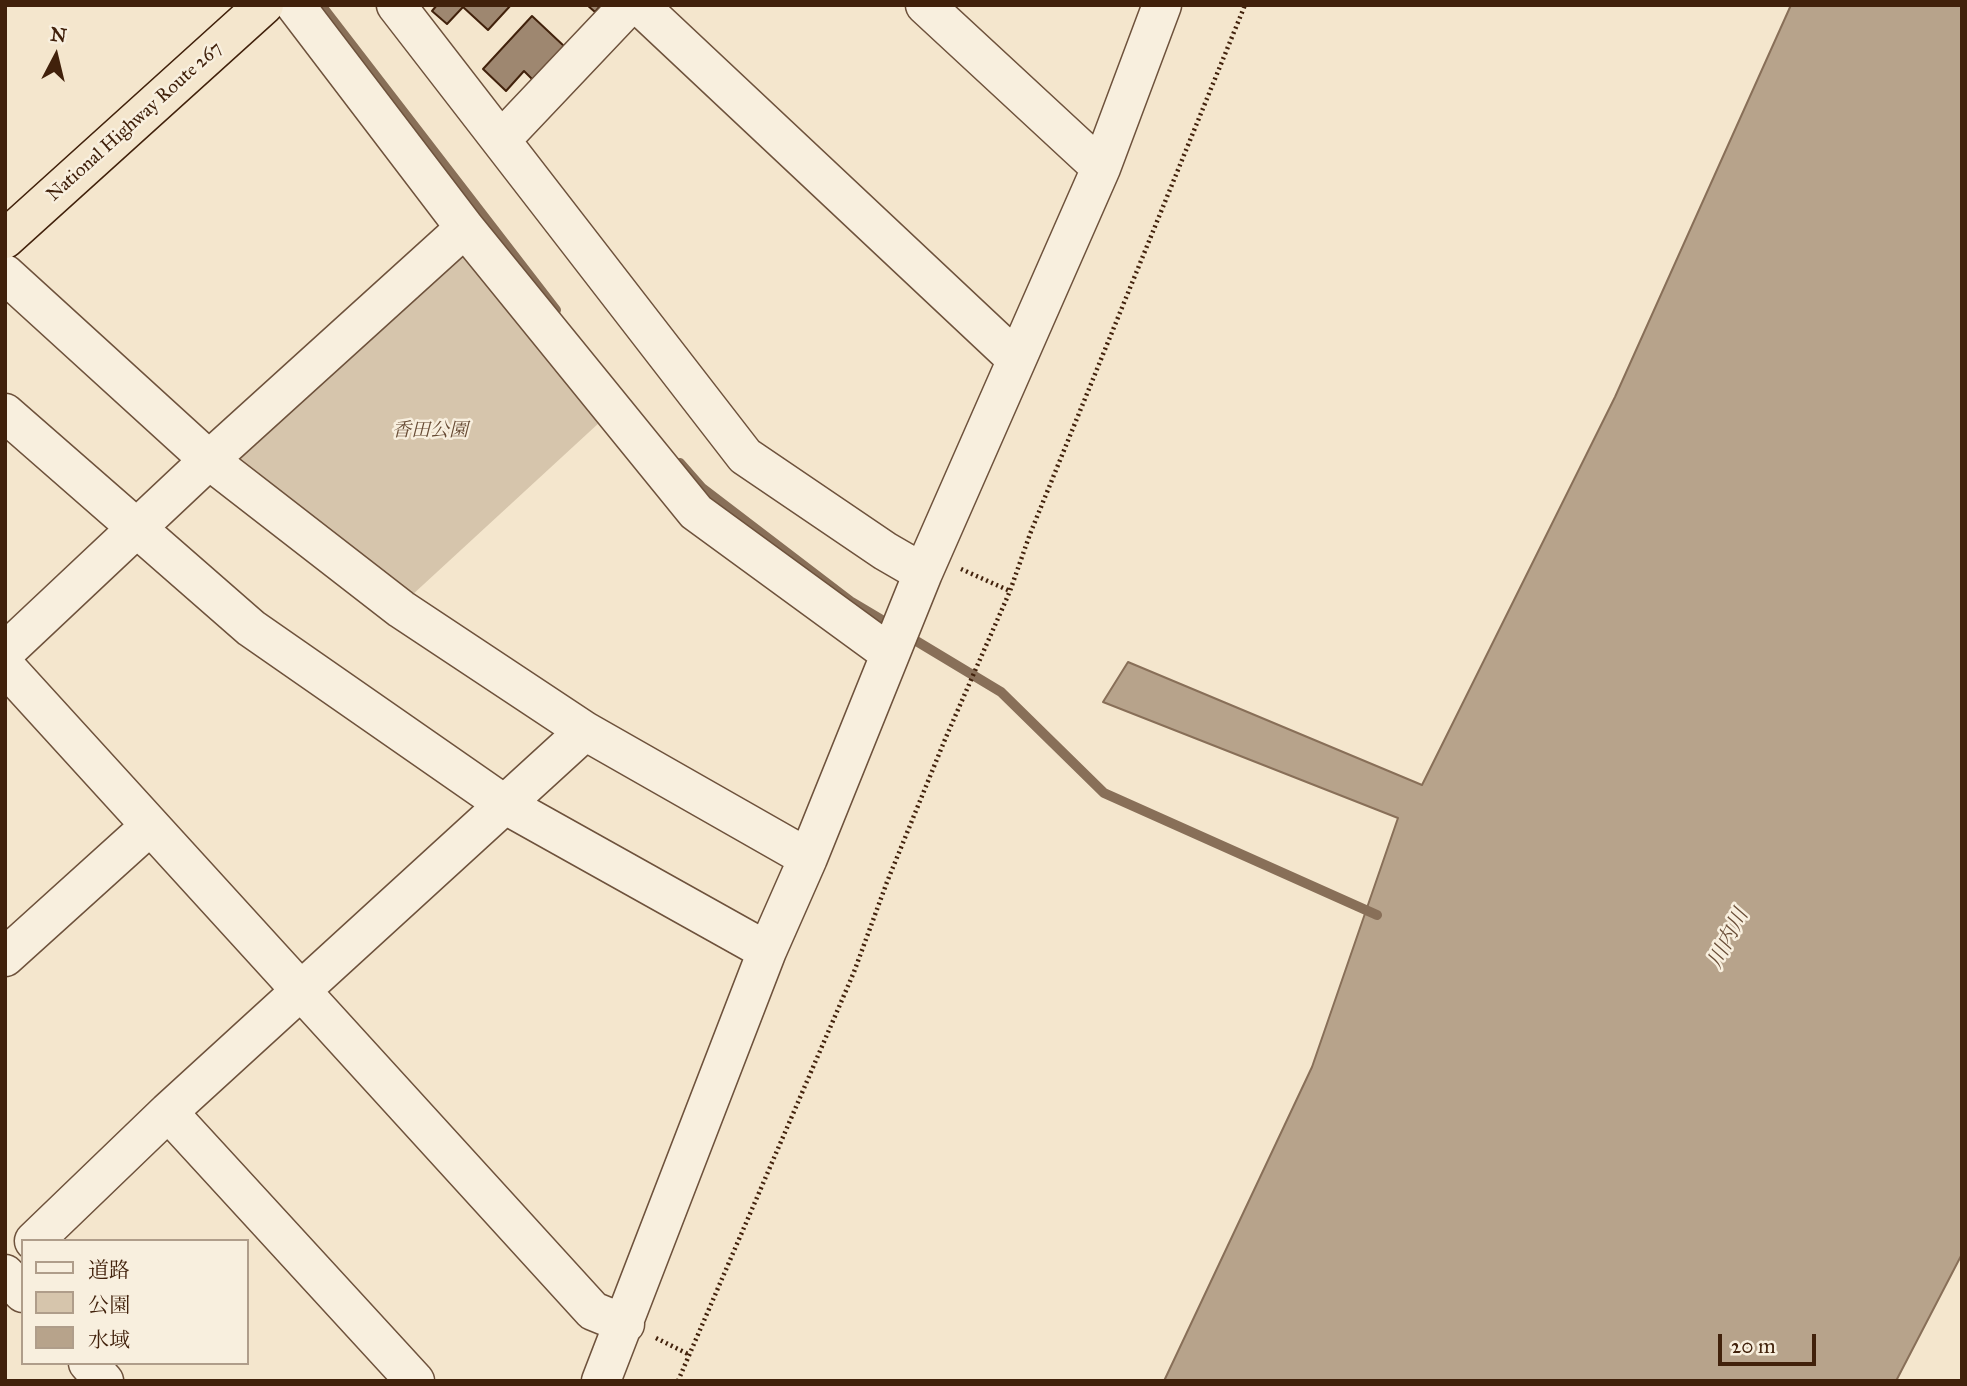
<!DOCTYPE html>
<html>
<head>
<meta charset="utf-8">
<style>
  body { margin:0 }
  #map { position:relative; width:1967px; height:1386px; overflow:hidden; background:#f4e6cd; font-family:"IM FELL Great Primer","Noto Serif JP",serif }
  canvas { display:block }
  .frame { position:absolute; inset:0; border:7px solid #41210b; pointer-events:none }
  .legend { position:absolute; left:21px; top:1239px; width:228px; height:126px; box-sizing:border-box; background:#f8efde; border:2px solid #af9d8a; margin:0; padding:9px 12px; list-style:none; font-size:21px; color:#41210b }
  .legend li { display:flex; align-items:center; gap:14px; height:35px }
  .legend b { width:35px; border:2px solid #af9d8a }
  .north { position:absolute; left:21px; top:21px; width:70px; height:70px; -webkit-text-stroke:5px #f8efde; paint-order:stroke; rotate:7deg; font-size:19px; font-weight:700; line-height:28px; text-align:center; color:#41210b }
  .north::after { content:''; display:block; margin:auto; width:24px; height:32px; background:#41210b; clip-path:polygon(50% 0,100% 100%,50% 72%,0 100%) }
  .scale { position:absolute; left:1718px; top:1334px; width:98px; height:32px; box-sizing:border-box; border:4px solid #41210b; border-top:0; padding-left:9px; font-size:21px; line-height:24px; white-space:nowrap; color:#41210b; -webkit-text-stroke:5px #f8efde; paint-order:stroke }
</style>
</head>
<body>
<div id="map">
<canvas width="1967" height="1386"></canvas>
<div class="frame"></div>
<ul class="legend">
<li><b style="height:9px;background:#f8efde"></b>道路</li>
<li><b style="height:19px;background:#d6c5ac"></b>公園</li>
<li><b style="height:19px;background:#b7a38b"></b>水域</li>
</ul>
<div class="north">N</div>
<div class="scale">20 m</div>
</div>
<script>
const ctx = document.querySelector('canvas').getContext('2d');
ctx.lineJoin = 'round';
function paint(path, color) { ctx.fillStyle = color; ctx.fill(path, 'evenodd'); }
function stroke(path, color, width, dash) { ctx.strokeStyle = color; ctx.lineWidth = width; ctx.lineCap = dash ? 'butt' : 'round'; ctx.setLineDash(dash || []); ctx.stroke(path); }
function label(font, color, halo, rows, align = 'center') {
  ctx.font = font + ' "IM FELL Great Primer","Noto Serif JP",serif'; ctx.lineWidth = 5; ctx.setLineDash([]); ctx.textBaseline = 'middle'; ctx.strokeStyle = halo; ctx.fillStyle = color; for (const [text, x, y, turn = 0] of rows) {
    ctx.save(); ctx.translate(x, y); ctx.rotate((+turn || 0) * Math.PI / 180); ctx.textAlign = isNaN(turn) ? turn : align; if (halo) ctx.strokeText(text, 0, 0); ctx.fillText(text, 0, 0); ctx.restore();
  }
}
const green = new Path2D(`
  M466,254l134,168 -189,174 -172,-139z`);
const water = new Path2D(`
  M1791,5h171v1249l-66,127h-732l148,-314 86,-249 -295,-116 25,-40 294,123 193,-388z`);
const stream = new Path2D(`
  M321,5l235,305
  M680,463l22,25 148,113 42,25
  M908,636l93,56 103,101 273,122`);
const building = new Path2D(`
  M437,5h74l-23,25 -25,-23 -16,17 -15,-13z
  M587,5h14l-6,7z
  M532,16l33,31 -31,34 -10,-10 -18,20 -23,-22z`);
const path = new Path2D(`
  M961,569l49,22
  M656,1338l34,17
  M678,1381l176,-409 33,-90 59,-145 64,-146 20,-57 215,-529`);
const minor = new Path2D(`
  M295,5l170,223 231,284 193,141
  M396,5l349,451 140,95 38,22
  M639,5l377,354
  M925,5l176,163
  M502,139l127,-134
  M5,274l204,186 192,149 184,122 223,127
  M5,413l246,215 253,176 263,147
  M5,652l204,-192 256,-232
  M5,666l588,645 32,13
  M5,957l145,-131
  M168,1112l247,269
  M34,1241l134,-129 417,-381
  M5,1274l18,19
  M88,1363l16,18
  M601,1381l166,-430 41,-93 115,-285 178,-405 61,-163`);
const highway = new Path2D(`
  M5,239l259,-234`);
const streetNames = [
  ["National Highway Route 267",135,122,-42]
];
const parkNames = [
  ["香田公園",430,431]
];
const waterNames = [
  ["川内川",1729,939,-63]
];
paint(green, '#d6c5ac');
paint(water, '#b7a38b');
stroke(water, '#886f58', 2);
stroke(stream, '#886f58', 10);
paint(building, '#9e8770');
stroke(building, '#41210b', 2);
stroke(minor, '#6e523c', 41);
stroke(highway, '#41210b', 41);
stroke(path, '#41210b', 4.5, [2, 3.5]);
stroke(minor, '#f8efde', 38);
stroke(highway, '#f4e6cd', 38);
label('19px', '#41210b', '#f8efde', streetNames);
label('italic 19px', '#664a33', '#f8efde', parkNames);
label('italic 21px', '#6a4e38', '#f8efde', waterNames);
</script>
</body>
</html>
